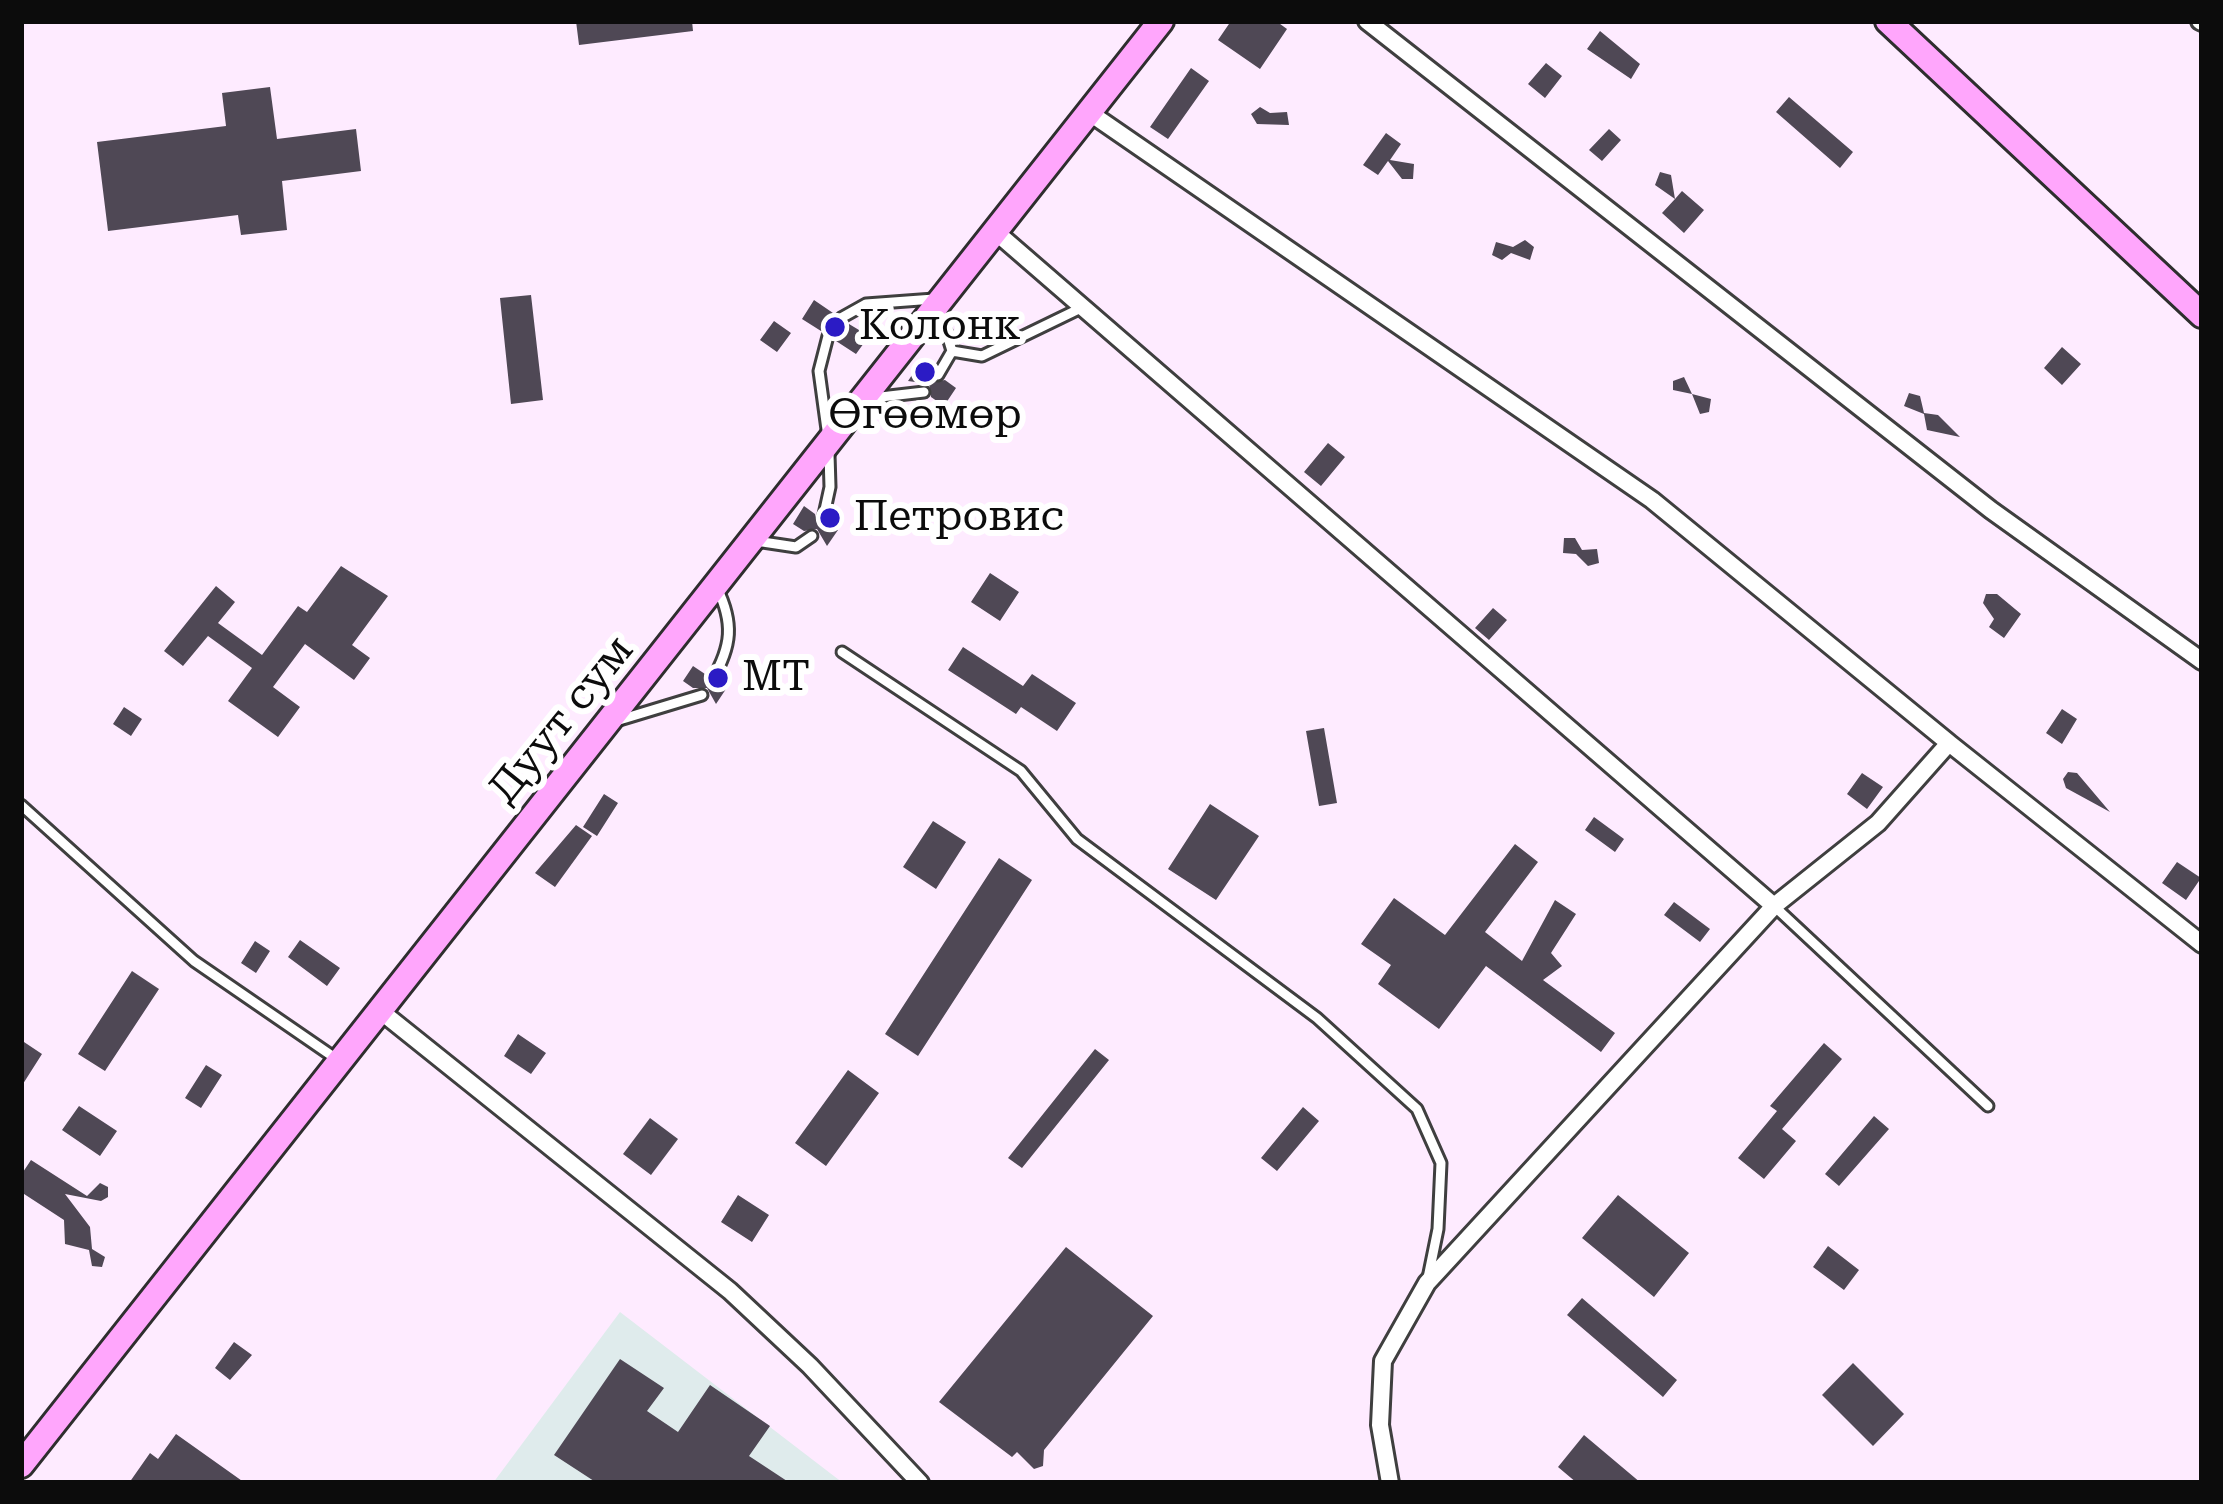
<!DOCTYPE html>
<html>
<head>
<meta charset="utf-8">
<style>
  body { margin:0 }
  #map { position:relative; width:2223px; height:1504px; overflow:hidden; background:#feebff; font-family:"Roboto Serif",serif }
  canvas { display:block }
  .frame { position:absolute; inset:0; border:24px solid #0c0c0c; pointer-events:none }
</style>
</head>
<body>
<div id="map">
<canvas width="2223" height="1504"></canvas>
<div class="frame"></div>
</div>
<script>
const ctx = document.querySelector('canvas').getContext('2d');
ctx.lineJoin = 'round';
function paint(path, color) { ctx.fillStyle = color; ctx.fill(path, 'evenodd'); }
function stroke(path, color, width, dash) { ctx.strokeStyle = color; ctx.lineWidth = width; ctx.lineCap = dash ? 'butt' : 'round'; ctx.setLineDash(dash || []); ctx.stroke(path); }
function label(font, color, halo, rows, align = 'center') {
  ctx.font = font + ' "Roboto Serif",serif'; ctx.lineWidth = 12; ctx.setLineDash([]); ctx.textBaseline = 'middle'; ctx.strokeStyle = halo; ctx.fillStyle = color; for (const [text, x, y, turn = 0] of rows) {
    ctx.save(); ctx.translate(x, y); ctx.rotate((+turn || 0) * Math.PI / 180); ctx.textAlign = isNaN(turn) ? turn : align; if (halo) ctx.strokeText(text, 0, 0); ctx.fillText(text, 0, 0); ctx.restore();
  }
}
const industrial = new Path2D(`
  M620,1312l223,171h-350z`);
const building = new Path2D(`
  M576,21h116l1,10 -114,14z
  M1231,21h45l11,8 -27,40 -42,-29z
  M1600,31l40,33 -9,15 -44,-30z
  M1546,63l16,13 -17,22 -17,-14z
  M1191,68l18,13 -41,58 -18,-12z
  M270,87l7,52 79,-10 5,42 -79,10 5,49 -46,5 -3,-20 -130,16 -11,-89 129,-16 -4,-33z
  M1789,97l64,55 -13,16 -64,-56z
  M1260,107l10,6 17,-1 2,13 -32,-1 -6,-10z
  M1609,129l12,11 -19,21 -13,-11z
  M1386,133l15,11 -11,16 24,4 -1,15h-11l-14,-18 -10,14 -15,-10z
  M1660,172l11,3 4,24 7,-8 22,19 -20,23 -22,-20 13,-14 -20,-14z
  M1525,240l9,7 -4,13 -19,-7 -9,7 -10,-5 4,-13 17,5z
  M531,295l12,105 -32,4 -11,-106z
  M814,300l19,13 2,12 14,-1 20,12 -13,18 -20,-13 -3,-12 -12,2 -19,-12z
  M774,321l17,12 -14,19 -17,-12z
  M2062,347l19,17 -19,21 -18,-17z
  M920,363l11,7 2,12 12,-2 11,8 -12,18 -13,-9 -2,-13 -21,-3z
  M1684,377l8,17 19,5 -2,13 -9,2 -8,-20 -19,-4v-9z
  M1909,393l11,3 4,17 14,2 22,22 -33,-7 -3,-16 -20,-8z
  M1328,443l17,14 -24,29 -17,-14z
  M804,506l11,8 3,12 20,4 -11,16 -10,-17 -13,2 -11,-7z
  M1564,538h11l7,12 15,-1 2,14 -11,3 -12,-12 -13,-1z
  M341,566l47,30 -36,49 18,13 -16,22 -49,-36 -32,43 27,20 -22,30 -50,-36 24,-33 -44,-32 -25,30 -19,-15 52,-65 19,16 -17,21 44,32 36,-49 9,6z
  M990,573l29,19 -19,29 -29,-19z
  M1986,594h11l24,20 -17,24 -15,-11 5,-8 -11,-16z
  M1493,608l14,12 -18,20 -14,-12z
  M963,647l60,39 9,-12 44,29 -19,28 -36,-24 -5,7 -68,-44z
  M693,666l12,8 2,13 19,2 -10,15 -9,-16h-14l-10,-7z
  M124,707l18,12 -11,17 -18,-12z
  M2062,709l15,10 -15,25 -16,-11z
  M1324,728l13,75 -18,3 -13,-75z
  M2068,772l9,1 33,39 -44,-24 -3,-9z
  M1862,773l21,14 -16,22 -20,-15z
  M604,794l14,9 -21,33 -14,-9z
  M1210,804l49,32 -43,64 -48,-31z
  M1594,817l30,22 -9,13 -30,-22z
  M933,821l33,21 -30,47 -33,-22z
  M576,825l16,11 -37,51 -20,-14z
  M1515,844l23,18 -53,70 37,29 33,-61 21,14 -25,39 11,13 -19,14 72,53 -14,19 -115,-86 -47,63 -61,-45 13,-19 -30,-21 33,-46 51,37z
  M999,858l33,22 -114,176 -33,-22z
  M2177,862l24,16 -15,22 -24,-17z
  M1674,902l36,27 -10,13 -36,-27z
  M300,940l40,28 -13,18 -39,-29z
  M255,941l15,10 -14,22 -15,-10z
  M132,971l27,18 -54,82 -27,-17z
  M518,1034l28,19 -15,21 -27,-18z
  M21,1040l21,14 -21,33z
  M1824,1043l18,16 -60,70 14,12 -32,38 -26,-21 39,-47 -7,-5z
  M1095,1049l14,11 -87,108 -14,-10z
  M206,1065l16,10 -21,33 -16,-10z
  M848,1070l31,23 -53,73 -31,-23z
  M79,1106l38,25 -17,25 -38,-26z
  M1303,1107l16,14 -42,50 -16,-13z
  M1874,1116l15,13 -50,57 -14,-12z
  M650,1118l28,21 -27,36 -28,-21z
  M31,1160l56,36 13,-13 8,4v10l-7,4 -36,-7 25,33 2,22 13,8 -3,10 -10,-1 -3,-16 -24,-6 -1,-24 -43,-28v-17z
  M738,1195l31,20 -17,27 -31,-20z
  M1618,1195l71,58 -35,44 -72,-59z
  M1828,1246l31,24 -15,20 -31,-23z
  M1066,1247l87,69 -109,134 -1,16 -9,3 -17,-17 -5,5 -73,-55z
  M1582,1298l95,82 -14,17 -96,-82z
  M234,1342l18,13 -22,25 -15,-12z
  M620,1359l44,29 -17,23 31,21 32,-47 60,41 -21,30 41,27h-193l-43,-28z
  M1853,1363l51,51 -31,32 -51,-51z
  M176,1434l69,49h-116l21,-30 8,6z
  M1584,1435l57,48h-64l-19,-16z`);
const lane = new Path2D(`
  M841,318l25,-14 68,-5
  M952,351l30,5 99,-48
  M938,375l14,-24 -13,-43
  M872,398l52,-6
  M828,437l-9,-66 9,-35
  M823,519l7,-32 -1,-33
  M756,541l40,6 16,-11
  M842,652l179,119 56,68 240,179 100,91 24,54 -3,66 -10,49
  M712,680c20,-34 22,-57 5,-92
  M616,721l86,-26
  M21,805l173,156 144,99
  M1774,906l214,200`);
const street = new Path2D(`
  M1367,21l624,489 211,151
  M2200,21l2,1
  M1090,113l562,387 297,243 -71,80 -104,83 -347,377 -44,78 -3,64 10,58
  M997,233l777,673
  M1949,743l253,201
  M378,1009l352,282 80,75 110,117`);
const secondary = new Path2D(`
  M1888,21l314,294
  M21,1465l1140,-1444`);
const markers = [
  [835,327,12,"#2b1bc5"],
  [925,372,12,"#2b1bc5"],
  [830,518,12,"#2b1bc5"],
  [718,678,12,"#2b1bc5"]
];
const poiNames = [
  ["Колонк",859,327],
  ["Өгөөмөр",925,416,"center"],
  ["Петровиc",854,518],
  ["MT",742,678]
];
const streetNames = [
  ["Дуут сум",562,720,-51]
];
paint(industrial, '#dfebec');
paint(building, '#4f4855');
stroke(lane, '#3f3f3f', 15);
stroke(street, '#3f3f3f', 22);
stroke(secondary, '#2e2e2e', 30);
stroke(lane, '#fff', 9);
stroke(street, '#fff', 16);
stroke(secondary, '#ffa6fc', 24);
for (const [x, y, r, color] of markers) { const dot = new Path2D(); dot.arc(x, y, r, 0, 2 * Math.PI); ctx.fillStyle = color; ctx.fill(dot); stroke(dot, '#fff', 4.5); }
label('42px', '#0c0c0c', '#fff', poiNames, 'left');
label('42px', '#0c0c0c', '#fff', streetNames);
</script>
</body>
</html>
